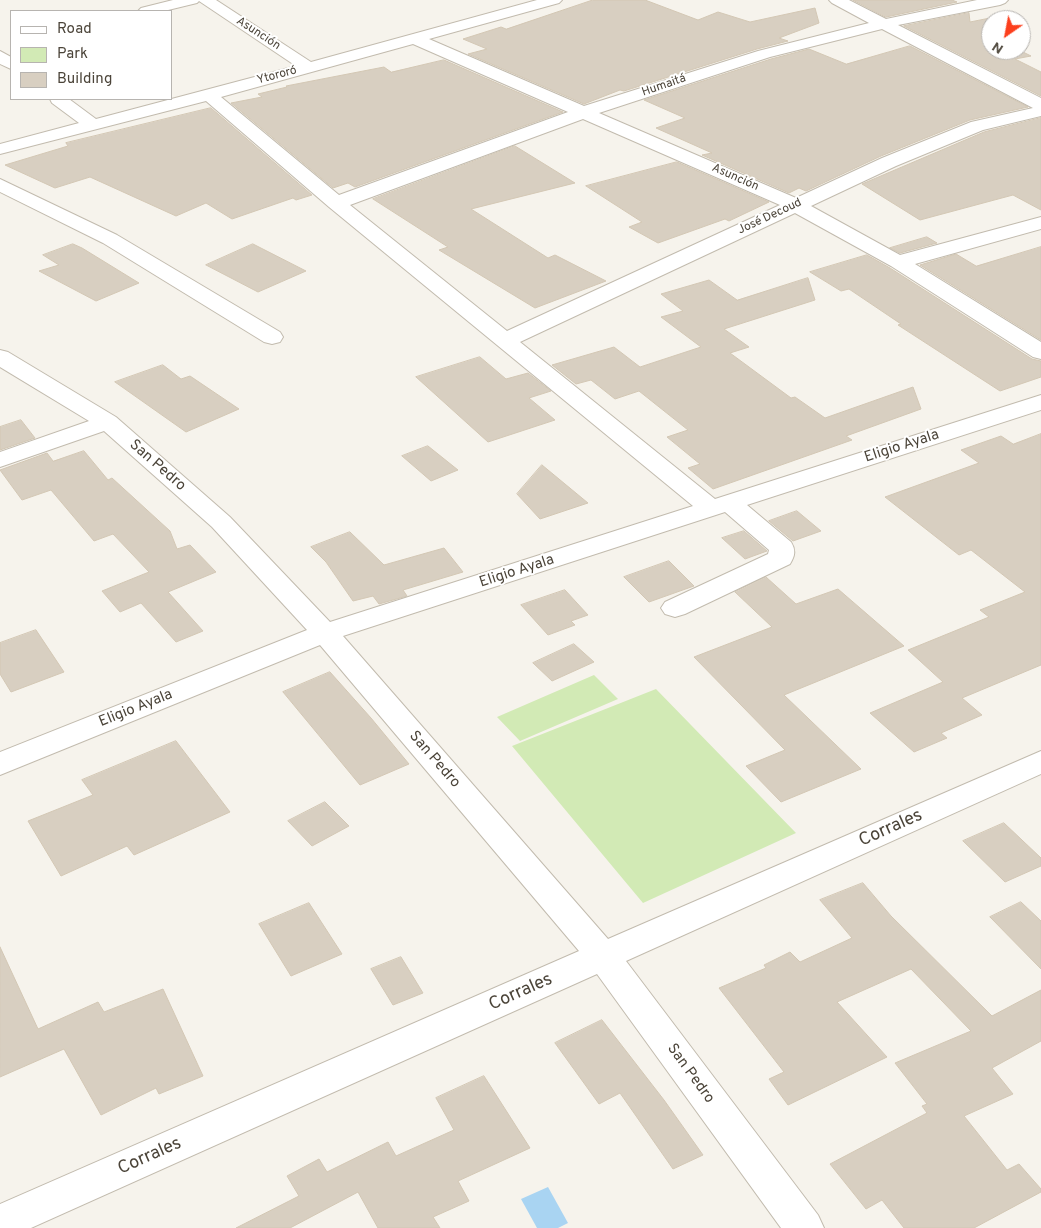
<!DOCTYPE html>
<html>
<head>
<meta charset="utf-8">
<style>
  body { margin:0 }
  #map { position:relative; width:1041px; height:1228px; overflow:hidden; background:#f6f3ec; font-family:Overpass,sans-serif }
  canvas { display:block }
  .legend { position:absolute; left:10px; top:10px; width:162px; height:90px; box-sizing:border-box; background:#fff; border:1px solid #b7b4b0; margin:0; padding:6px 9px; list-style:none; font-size:15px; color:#4b4439 }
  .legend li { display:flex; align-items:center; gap:10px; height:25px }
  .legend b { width:25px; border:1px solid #b7b4b0 }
  .north { position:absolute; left:981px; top:10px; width:50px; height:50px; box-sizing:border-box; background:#fff; border:1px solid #b7b4b0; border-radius:50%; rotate:213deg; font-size:14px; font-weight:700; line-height:20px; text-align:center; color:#4b4439 }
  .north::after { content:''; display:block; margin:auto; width:18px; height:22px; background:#fc3f1d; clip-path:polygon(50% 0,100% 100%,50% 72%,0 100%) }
</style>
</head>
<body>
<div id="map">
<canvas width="1041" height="1228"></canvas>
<ul class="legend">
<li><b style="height:6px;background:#fff"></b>Road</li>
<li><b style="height:14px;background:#d2eab5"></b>Park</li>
<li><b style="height:14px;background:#d8cfc1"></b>Building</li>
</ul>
<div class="north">N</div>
</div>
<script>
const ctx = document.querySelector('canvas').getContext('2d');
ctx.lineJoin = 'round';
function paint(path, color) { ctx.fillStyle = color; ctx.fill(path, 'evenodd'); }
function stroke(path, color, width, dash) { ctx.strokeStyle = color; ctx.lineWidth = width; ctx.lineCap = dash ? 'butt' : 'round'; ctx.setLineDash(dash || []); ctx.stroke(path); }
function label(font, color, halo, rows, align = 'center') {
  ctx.font = font + ' Overpass,sans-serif'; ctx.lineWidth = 4; ctx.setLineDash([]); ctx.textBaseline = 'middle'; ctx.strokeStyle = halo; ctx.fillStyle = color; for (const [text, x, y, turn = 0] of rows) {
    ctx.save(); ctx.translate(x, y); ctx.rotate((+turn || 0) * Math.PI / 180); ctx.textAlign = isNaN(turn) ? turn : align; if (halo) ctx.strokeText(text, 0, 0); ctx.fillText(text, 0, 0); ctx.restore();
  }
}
const green = new Path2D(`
  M594,675l24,24 -98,42 -23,-24z
  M656,689l140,144 -153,70 -131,-157z`);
const water = new Path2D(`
  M548,1187l20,36 -10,5h-21l-16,-29z`);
const building = new Path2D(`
  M593,0h52l53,20 20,-8 32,10 65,-14 4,15 -40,15 9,3 -31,8 -133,42 -4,-1 -36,14 -116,-50 19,-5 -24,-10 38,-12 5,2z
  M853,0h99l5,2 -71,15z
  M969,13l1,9 20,-4 4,2h-3v30h28l12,6 -16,3 26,13v24l-137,-70z
  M910,46l118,61 -58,13 -89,36 -75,35 -7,-3 -10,5 -87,-38 10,-2 -56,-25 29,-10 -41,-18 127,-41 38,-10 37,15z
  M444,60l119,52 -208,75 -7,-4 -15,5 -102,-85 31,-6 -4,-3 29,-7 -1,-1 98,-19 7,5z
  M211,108l101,87 -16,5 -3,-2 -61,21 -26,-16 -30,13 -86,-39 -35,11 -50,-23 63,-19 -2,-3z
  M1041,118v92l-28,-15 -93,25 -58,-36 122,-52z
  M515,146l60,37 -104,26 77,49 7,-3 51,26 -71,27 -96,-58 9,-3 -75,-48z
  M677,162l92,40 -40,19 -4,-2 -67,24 -29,-16 13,-5 -56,-36z
  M927,237l10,6 -37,10 -10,-5z
  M73,244l9,4 57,35 -43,18 -57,-30 20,-6 -16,-10z
  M253,244l53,27 -48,21 -52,-27z
  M1041,247v93l-121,-75 36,-11 20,12z
  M867,255l23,13 142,91 9,2v16l-41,14 -102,-66 3,-1 -52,-35 -8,2 -31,-19z
  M808,278l7,22 -91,29 25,18 -19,6 61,45 4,-1 30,21 88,-31 8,22 -75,27 6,4 -139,49 -25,-21 12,-4 -33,-27 21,-7 -49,-39 -24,8 -24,-19 -15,4 -24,-19 62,-18 26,20 61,-20 -40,-30 22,-6 -22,-17 48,-14 28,20z
  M480,357l26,22 22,-6 23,18 -22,7 26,22 -67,22 -72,-65z
  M163,365l18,14 9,-3 49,33 -53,23 -71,-50z
  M21,420l14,18 -35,12v-23z
  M1041,434v231l-79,33 20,17 -41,18 6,5 -33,14 -44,-39 73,-31 -35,-32 81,-33 -9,-7 45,-18 -54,-42 -12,5 -74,-58 94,-34 -18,-13 40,-14 12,8z
  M428,446l30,24 -27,11 -29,-25z
  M84,451l24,29 4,-2 58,53 7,18 13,-4 26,27 -48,20 35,39 -27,11 -35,-39 -21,9 -18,-21 47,-19 -36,-38 -19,7 -43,-51 -29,10 -22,-30 47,-17 6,8z
  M542,465l46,38 -48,16 -23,-25z
  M797,511l24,20 -28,10 -24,-20z
  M744,531l23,20 -22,8 -23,-21z
  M350,532l34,33 60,-17 19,24 -60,18 4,6 -28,8 -6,-8 -20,5 -27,-39 -15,-15z
  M669,561l25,25 -45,16 -25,-25z
  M766,577l30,27 42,-15 66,57 -120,49 77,74 -80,33 -35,-36 39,-16 -91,-93 78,-30 -37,-35z
  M565,590l23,25 -17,6 4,4 -27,10 -27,-30z
  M36,630l28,42 -53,20 -11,-18v-31z
  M574,644l20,18 -42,19 -19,-18z
  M330,672l41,46 38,46 -49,21 -77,-93z
  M176,741l54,71 -96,43 -7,-9 -66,30 -33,-55 65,-26 -11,-15z
  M325,802l24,24 -37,20 -24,-25z
  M1004,823l37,35v8l-36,16 -42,-41z
  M863,883l28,33 101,100 49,-26v51l-49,27 21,26 -49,22 43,54 12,-6 22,25v3l-67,36h-70l-22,-28 -16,9 -36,-45 97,-51 -5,-7 5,-2 -32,-41 76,-32 -60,-62 -74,33 50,55 -99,48 -19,-26 15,-7 -65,-84 47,-20 -2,-3 26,-13 10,10 52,-24 -32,-38z
  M1021,902l20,19v48l-51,-52z
  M309,903l33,51 -51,22 -32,-52z
  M0,947l38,82 60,-27 6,10 59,-23 40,87 -44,18 -3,-6 -55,27 -37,-66 -64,28z
  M401,957l22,36 -30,12 -22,-36z
  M602,1020l62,80 39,55 -30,14 -53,-76 -21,11 -44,-61z
  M484,1076l46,72 -72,33 11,20 -36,16 7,11h-62l-20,-36 -68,36h-54l63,-32 -12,-20 32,-17 8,13 61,-30 8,14 58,-26 -18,-32z`);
const minor = new Path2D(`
  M173,0h43l95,62 226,-62h25l-3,3 -130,36 155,67 174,-55 111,-28 -37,-20 -3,-3h20l37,19 91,-19h31l-3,3 -5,2 -102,20 143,73v18l-58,14 -87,36 -85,40 89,49 141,-38v12l-126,35 126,78v17l-8,-2 -142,-91 -96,-53 -275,129 195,157 326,-104v15l-294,95 44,37c5,8 4,14 -1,22l-105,50 -10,3 -10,-3 -4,-6 4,-6 103,-48 1,-4 -44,-38 -382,124 265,303 433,-188v23l-415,187 192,254 6,13h-43l-184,-254 -566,254h-31v-24l579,-253 -259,-306 -320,130v-23l307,-122 -95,-103 -108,-96 -104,36v-15l89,-31 -89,-54v-17l8,2 108,65 114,100 100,105 363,-116 -364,-299 -123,-106 -206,53v-10l79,-21 -27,-20 -2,-4h19l27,20 200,-53 -97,-65 -2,2 -33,8h-26l3,-3zM882,29l151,79 -62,14 -89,36 -86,40 -197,-85 171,-56zM413,44l155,68 -229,83 -118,-98zM583,119l197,86 -273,126 -157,-126z
  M0,51l11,6v12l-11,-5z
  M0,179l117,56 163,97 3,5 -3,5 -8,2 -8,-2 -161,-99 -103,-51z`);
const farStreetnames = [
  ["Asunción",258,34,33],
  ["Ytororó",277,76,-15],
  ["Humaitá",664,86,-19],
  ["Asunción",735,178,24],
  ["José Decoud",770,217,-25]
];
const streetNames = [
  ["Eligio Ayala",902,447,-18],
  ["San Pedro",157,466,41],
  ["Eligio Ayala",517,572,-18],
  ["Eligio Ayala",136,709,-22],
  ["San Pedro",434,760,49],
  ["San Pedro",690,1074,54]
];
const nearStreetnames = [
  ["Corrales",891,829,-24],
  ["Corrales",521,993,-24],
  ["Corrales",150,1157,-24]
];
paint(green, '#d2eab5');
paint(water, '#a9d4f2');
paint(building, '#d8cfc1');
stroke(building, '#d3c7b4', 1);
stroke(minor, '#c2bbae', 2);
paint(minor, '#fff');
label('12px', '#4b4439', '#fff', farStreetnames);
label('15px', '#4b4439', '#fff', streetNames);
label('18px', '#4b4439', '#fff', nearStreetnames);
</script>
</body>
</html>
